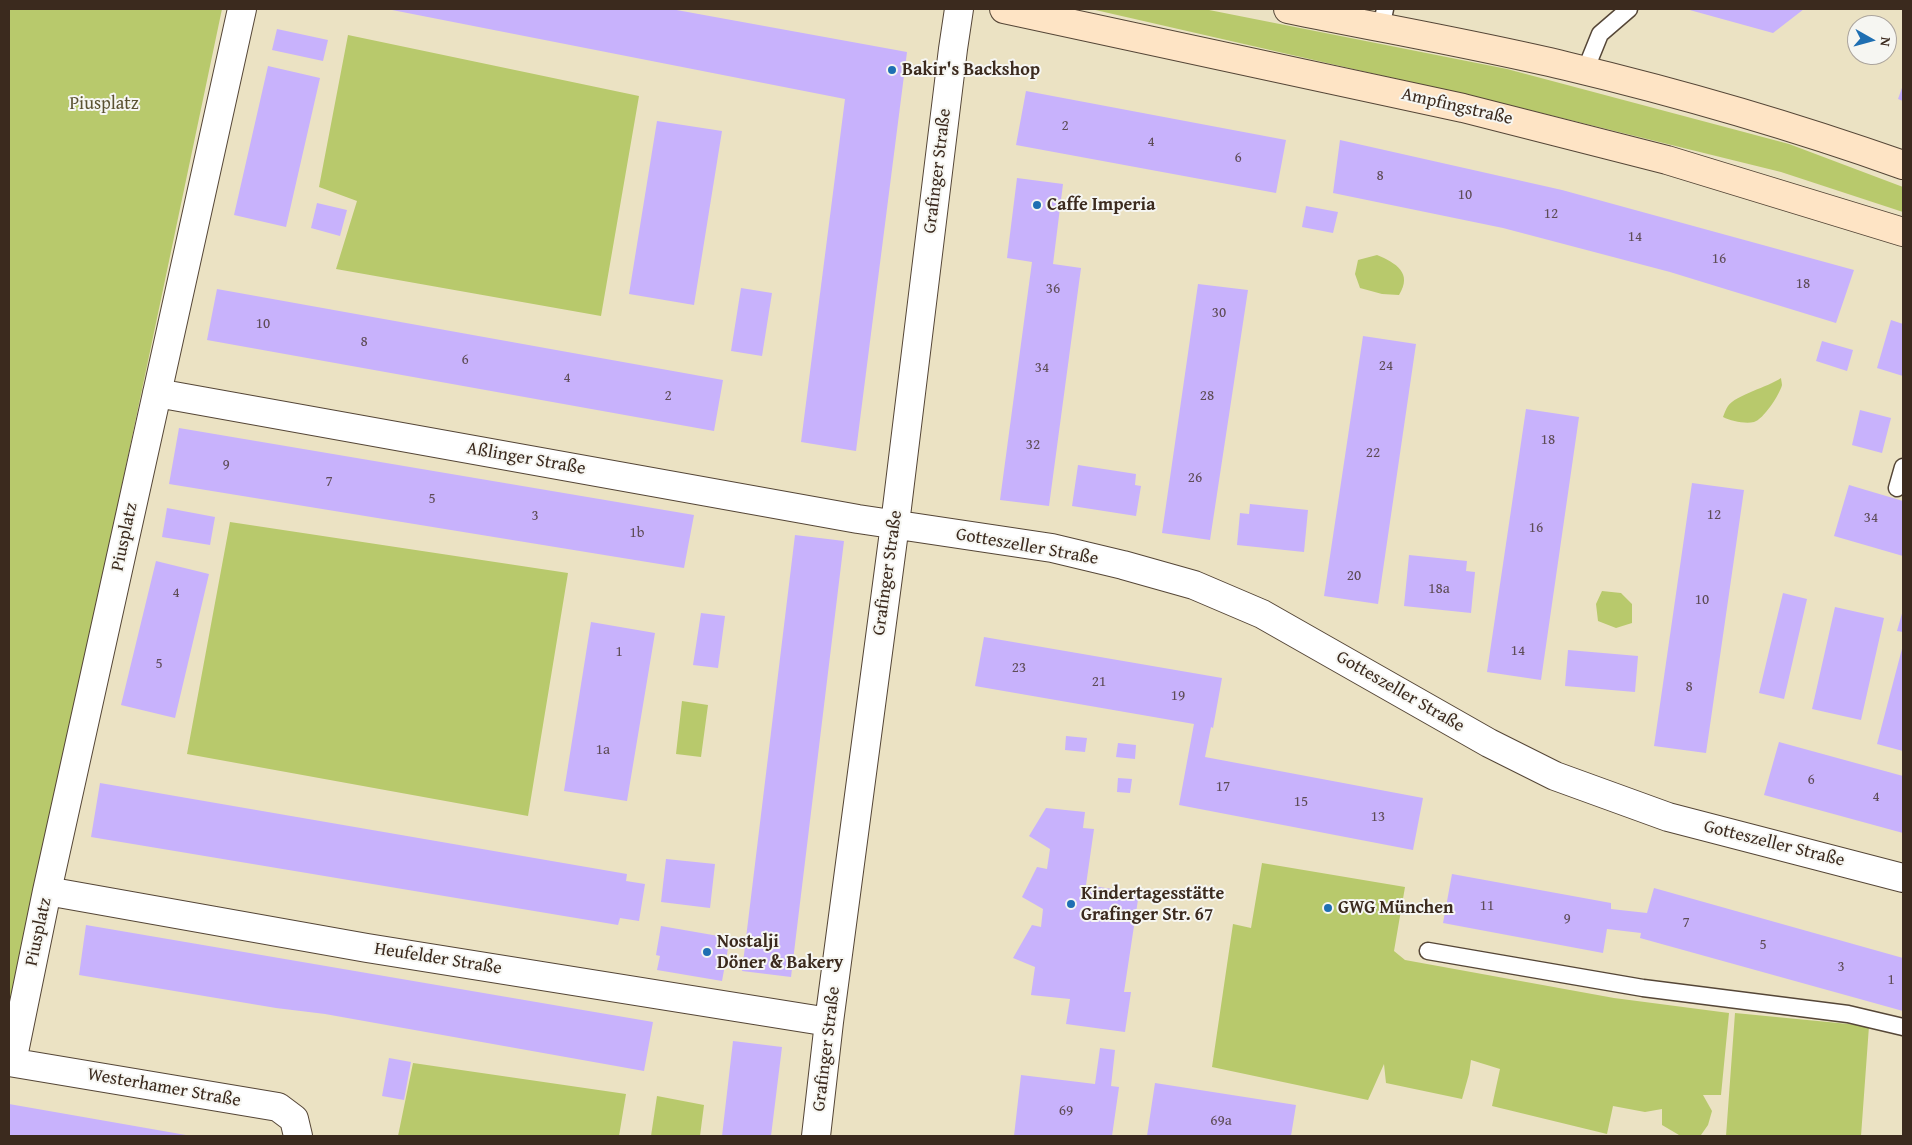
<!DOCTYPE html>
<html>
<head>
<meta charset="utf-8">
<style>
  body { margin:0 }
  #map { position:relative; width:1912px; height:1145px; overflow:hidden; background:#ebe2c3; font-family:"Gentium Book Plus",serif }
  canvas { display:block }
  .frame { position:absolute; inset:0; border:10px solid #3b2a1e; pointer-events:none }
  .north { position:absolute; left:1847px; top:15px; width:50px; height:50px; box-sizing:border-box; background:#f6f6f2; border:1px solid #aba49d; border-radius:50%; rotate:97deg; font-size:14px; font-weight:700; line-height:20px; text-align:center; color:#3b2a1e }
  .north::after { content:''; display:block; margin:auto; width:18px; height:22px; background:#1f6fb2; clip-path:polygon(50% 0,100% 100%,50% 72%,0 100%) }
</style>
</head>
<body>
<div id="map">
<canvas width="1912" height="1145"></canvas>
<div class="frame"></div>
<div class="north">N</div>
</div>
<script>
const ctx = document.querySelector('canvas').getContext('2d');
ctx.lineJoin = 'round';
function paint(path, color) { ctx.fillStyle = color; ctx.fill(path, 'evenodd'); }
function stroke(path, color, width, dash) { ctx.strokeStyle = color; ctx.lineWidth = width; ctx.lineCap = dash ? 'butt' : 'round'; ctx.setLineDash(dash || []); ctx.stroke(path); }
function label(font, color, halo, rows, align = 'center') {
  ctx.font = font + ' "Gentium Book Plus",serif'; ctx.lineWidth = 4; ctx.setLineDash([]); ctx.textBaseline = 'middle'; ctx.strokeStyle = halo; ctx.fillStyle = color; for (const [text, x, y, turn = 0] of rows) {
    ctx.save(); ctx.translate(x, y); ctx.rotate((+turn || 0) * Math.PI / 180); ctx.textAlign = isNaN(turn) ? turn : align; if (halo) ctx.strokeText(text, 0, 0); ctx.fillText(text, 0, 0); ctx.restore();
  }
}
const green = new Path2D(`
  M9,9h213l-213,1013z
  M1091,9h113l303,60 282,75 114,43v25l-122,-40 -288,-71z
  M348,35l291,61 -38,220 -265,-47 21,-68 -38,-14z
  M1377,255c19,8 36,18 22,40l-17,-1 -22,-6 -5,-14 3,-14z
  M1781,378c0,1 1,5 1,7 -2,9 -19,35 -28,37 -9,2 -23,-1 -31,-5 1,-3 3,-8 5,-11 8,-11 40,-19 53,-28z
  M230,522l338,51 -40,243 -341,-62z
  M1602,591l19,2 11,11v19l-16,5 -18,-7 -2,-17z
  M682,701l26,4 -7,52 -25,-3z
  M1262,863l143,24 -11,64 11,9 209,38 115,15 -8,82h-18l9,16 -4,14 -7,10h-22l-17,-10v-16l-17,3 -32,-6 -6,28 -115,-28 8,-37 -29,-9 -2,14 -7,25 -76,-16 -2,-19 -16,36 -156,-33 21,-143 18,4z
  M1735,1013l134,13 -8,110h-135z
  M413,1063l213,31 -7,42h-221z
  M657,1096l47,9 -4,31h-49z`);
const building = new Path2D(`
  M387,9h284l236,43 -51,399 -55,-9 44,-343z
  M1686,9h118l-31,24z
  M277,29l51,11 -5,21 -51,-11z
  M268,66l52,12 -34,149 -52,-12z
  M1903,85v16l-5,-2z
  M1026,91l260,49 -10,53 -260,-48z
  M657,121l65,10 -28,174 -65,-11z
  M1340,140l222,50 292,80 -18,53 -166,-51 -167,-44 -170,-35z
  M1017,178l46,6 -10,80 28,4 -32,238 -49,-6 32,-238 -25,-4z
  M317,203l30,7 -7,26 -29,-8z
  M1306,206l32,6 -5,21 -31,-6z
  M1198,284l50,6 -38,250 -48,-7z
  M741,288l31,5 -10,63 -31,-5z
  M217,289l506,91 -9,51 -507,-91z
  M1891,320l12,4v52l-26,-8z
  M1363,336l53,8 -38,260 -54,-8z
  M1822,341l31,9 -6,21 -31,-10z
  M1526,409l53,8 -38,263 -54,-8z
  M1860,410l31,8 -9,35 -30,-8z
  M179,428l515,87 -10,53 -515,-84z
  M1078,465l58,9 -1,11 6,1 -5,30 -64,-10z
  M1692,483l52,7 -38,263 -52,-7z
  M1849,485l54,16v55l-69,-20z
  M1250,504l58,6 -4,42 -67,-7 3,-32 9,1z
  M167,508l48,9 -5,28 -48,-8z
  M795,535l49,6 -53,436 -49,-6z
  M1409,555l58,6 -1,10 9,1 -4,41 -67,-7z
  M156,561l53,13 -34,144 -54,-13z
  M1783,593l24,6 -23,100 -25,-6z
  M1835,607l49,11 -23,102 -49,-11z
  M1903,610v22l-6,-1z
  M701,613l24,3 -7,52 -25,-3z
  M591,622l64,11 -28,168 -63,-10z
  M984,637l238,41 -9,50 -2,-1 -6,30 218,41 -10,52 -234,-45 15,-81 -219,-38z
  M1903,645v106l-26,-7z
  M1568,650l70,6 -3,36 -70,-6z
  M1066,736l21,2 -2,14 -20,-2z
  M1779,742l124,34v57l-139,-38z
  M1118,743l18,2 -1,14 -19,-2z
  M1118,778l14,1 -2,14 -13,-1z
  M100,783l527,91 -1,7 19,3 -6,37 -19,-3 -2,7 -527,-88z
  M1046,808l39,4 -2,16 11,1 -8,56 53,8 -15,99h7l-6,40 -59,-8 4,-25 -39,-4 4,-28 -22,-9 19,-33 9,2 2,-18 -21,-12 15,-30 10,2 3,-20 -21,-13z
  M666,859l49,5 -5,44 -49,-6z
  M1452,874l159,29v6l36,4 7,-25 249,70v53l-263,-73 1,-5 -34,-4 -4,24 -160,-30z
  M86,925l567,97 -9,49 -319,-57 -49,-6 -197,-33z
  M661,926l69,12 -8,43 -65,-11 3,-14 -4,-1z
  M733,1041l49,6 -11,89h-49z
  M1100,1048l15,2 -4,36 8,1 -7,49h-98l7,-61 74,9z
  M389,1058l22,4 -7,38 -22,-4z
  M1155,1083l141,22 -5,31h-144z
  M9,1104l177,31v1h-177z`);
const lane = new Path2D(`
  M1381,28l4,-19
  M1585,71l15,-37 29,-25
  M1897,488l6,-21
  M1428,951l215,37 205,26 55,13`);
const street = new Path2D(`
  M157,393l701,126 194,29 71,17 71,20 68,29 227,129 66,33 113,41 235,61
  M47,891l320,57 462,74
  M9,1062l269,45 16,12 4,17
  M12,1062l35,-171 195,-882
  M816,1136l13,-114 66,-498 58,-475 6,-40`);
const secondary = new Path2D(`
  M1004,9l459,99 204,52 236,72
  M1288,9c92,19 186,35 278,57 113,27 227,60 337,99`);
const markers = [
  [892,70,5,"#1f6fb2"],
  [1037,205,5,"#1f6fb2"],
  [1071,904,5,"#1f6fb2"],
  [1328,908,5,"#1f6fb2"],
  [707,952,5,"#1f6fb2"]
];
const numberNames = [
  ["2",1065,126],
  ["4",1151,142],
  ["6",1238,158],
  ["8",1380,176],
  ["10",1465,195],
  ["12",1551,214],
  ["14",1635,237],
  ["16",1719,259],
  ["18",1803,284],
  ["36",1053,289],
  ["30",1219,313],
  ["10",263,324],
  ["8",364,342],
  ["6",465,360],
  ["24",1386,366],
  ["34",1042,368],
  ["4",567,378],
  ["2",668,396],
  ["28",1207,396],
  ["18",1548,440],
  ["32",1033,445],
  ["22",1373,453],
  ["9",226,465],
  ["26",1195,478],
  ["7",329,482],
  ["5",432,499],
  ["12",1714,515],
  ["3",535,516],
  ["34",1871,518],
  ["16",1536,528],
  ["1b",637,533],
  ["20",1354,576],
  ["18a",1439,589],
  ["4",176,593],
  ["10",1702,600],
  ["14",1518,651],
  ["1",619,652],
  ["5",159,664],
  ["23",1019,668],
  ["21",1099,682],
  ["8",1689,687],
  ["19",1178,696],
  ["1a",603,750],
  ["6",1811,780],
  ["17",1223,787],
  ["4",1876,797],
  ["15",1301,802],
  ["13",1378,817],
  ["11",1487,906],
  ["9",1567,919],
  ["7",1686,923],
  ["5",1763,945],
  ["3",1841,967],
  ["1",1891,980],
  ["69",1066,1111],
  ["69a",1221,1121]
];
const poiNames = [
  ["Bakir's Backshop",902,70],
  ["Caffe Imperia",1047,205],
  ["Kindertagesstätte",1081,894],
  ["Grafinger Str. 67",1081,915],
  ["GWG München",1338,908],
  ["Nostalji",717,942],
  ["Döner & Bakery",717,963]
];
const parkNames = [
  ["Piusplatz",104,104]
];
const streetNames = [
  ["Ampfingstraße",1457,107,13],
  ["Grafinger Straße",938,171,-83],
  ["Aßlinger Straße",526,459,10],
  ["Piusplatz",125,537,-78],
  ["Gotteszeller Straße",1027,547,10],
  ["Grafinger Straße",888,573,-82],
  ["Gotteszeller Straße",1400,692,30],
  ["Gotteszeller Straße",1774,844,14],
  ["Piusplatz",39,932,-78],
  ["Heufelder Straße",438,959,9],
  ["Grafinger Straße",827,1049,-83],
  ["Westerhamer Straße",164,1088,10]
];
paint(green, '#b8c96c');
paint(building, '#c8b2fc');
stroke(lane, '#554637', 19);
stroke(street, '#554637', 30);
stroke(secondary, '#554637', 30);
stroke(lane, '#fff', 16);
stroke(street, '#fff', 28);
stroke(secondary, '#fee4c5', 28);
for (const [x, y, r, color] of markers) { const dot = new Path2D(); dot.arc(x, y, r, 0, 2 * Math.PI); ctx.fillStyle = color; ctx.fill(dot); stroke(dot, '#f6f6f2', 2); }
label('15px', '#5e4c56', null, numberNames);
label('bold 18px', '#3b2a1e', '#f6f6f2', poiNames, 'left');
label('18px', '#5a5232', '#f6f6f2', parkNames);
label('18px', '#3b2a1e', '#f6f6f2', streetNames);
</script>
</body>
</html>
